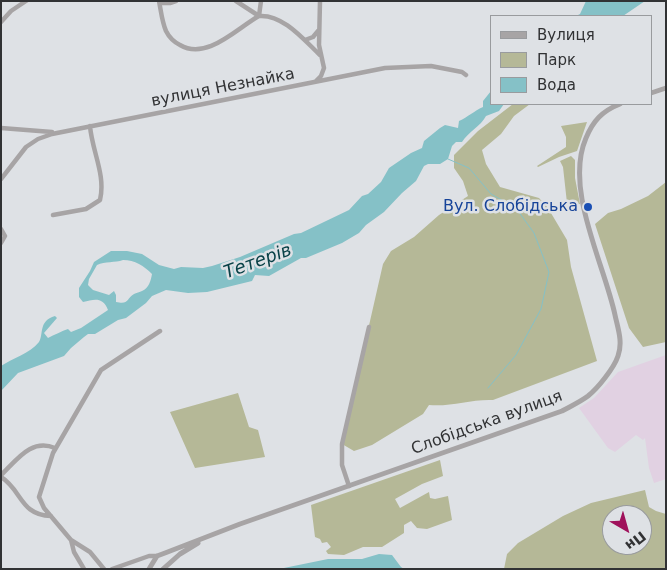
<!DOCTYPE html>
<html>
<head>
<meta charset="utf-8">
<style>
  body { margin:0 }
  #map { position:relative; width:667px; height:570px; overflow:hidden; background:#dee1e5; font-family:"DejaVu Sans",sans-serif }
  canvas { display:block }
  .frame { position:absolute; inset:0; border:2px solid #313234; pointer-events:none }
  .legend { position:absolute; left:490px; top:15px; width:162px; height:90px; box-sizing:border-box; background:#dee1e5; border:1px solid #999b9e; margin:0; padding:6px 9px; list-style:none; font-size:15px; color:#313234 }
  .legend li { display:flex; align-items:center; gap:10px; height:25px }
  .legend b { width:25px; border:1px solid #999b9e }
  .north { position:absolute; left:602px; top:505px; width:50px; height:50px; box-sizing:border-box; background:#dee1e5; border:1px solid #999b9e; border-radius:50%; rotate:142deg; font-size:14px; font-weight:700; line-height:20px; text-align:center; color:#313234 }
  .north::after { content:''; display:block; margin:auto; width:18px; height:22px; background:#9f115b; clip-path:polygon(50% 0,100% 100%,50% 72%,0 100%) }
</style>
</head>
<body>
<div id="map">
<canvas width="667" height="570"></canvas>
<div class="frame"></div>
<ul class="legend">
<li><b style="height:6px;background:#a7a4a5"></b>Вулиця</li>
<li><b style="height:14px;background:#b5b897"></b>Парк</li>
<li><b style="height:14px;background:#85c1c7"></b>Вода</li>
</ul>
<div class="north">Пн</div>
</div>
<script>
const ctx = document.querySelector('canvas').getContext('2d');
ctx.lineJoin = 'round';
function paint(path, color) { ctx.fillStyle = color; ctx.fill(path, 'evenodd'); }
function stroke(path, color, width, dash) { ctx.strokeStyle = color; ctx.lineWidth = width; ctx.lineCap = dash ? 'butt' : 'round'; ctx.setLineDash(dash || []); ctx.stroke(path); }
function label(font, color, halo, rows, align = 'center') {
  ctx.font = font + ' "DejaVu Sans",sans-serif'; ctx.lineWidth = 5; ctx.setLineDash([]); ctx.textBaseline = 'middle'; ctx.strokeStyle = halo; ctx.fillStyle = color; for (const [text, x, y, turn = 0] of rows) {
    ctx.save(); ctx.translate(x, y); ctx.rotate((+turn || 0) * Math.PI / 180); ctx.textAlign = isNaN(turn) ? turn : align; if (halo) ctx.strokeText(text, 0, 0); ctx.fillText(text, 0, 0); ctx.restore();
  }
}
const industrial = new Path2D(`
  M666,355v124l-12,4 -5,-15 -4,-30 -2,2 -7,-5 -21,17 -7,-4 -29,-40 15,-10 24,-26z`);
const green = new Path2D(`
  M513,104h17l-16,12 -13,18 -19,16 4,14 14,23 39,11 9,10 19,32 4,27 26,94 -104,39c-22,-1 -42,7 -64,5l-6,9 -51,31 -18,6 -12,-7 41,-180 8,-13 23,-14 25,-22 29,-19 -5,-15 -9,-13v-13l24,-24z
  M587,122l-10,29 -18,6 -21,10 -1,-1 29,-19v-10l-5,-11z
  M571,156l4,4v18l5,26 -11,2 -2,-3 -4,-36 -3,-6z
  M666,182v160l-23,5 -14,-19 -34,-104 13,-11 13,-4 27,-13z
  M238,393l11,34 9,3 7,27 -70,11 -25,-56z
  M440,460l3,16 -21,8 -27,15 5,9 29,-16 1,6 5,1 13,-3 4,24 -25,9 -10,-1 -6,-7 -7,4v8l-22,14h-19l-19,8 -16,-1 -2,-3 5,-4 -4,-5 -5,1 -2,-4 -5,-2 -4,-32z
  M645,490l4,17 7,4 10,3v55h-162l3,-15 11,-11 45,-27 28,-13zM612,515h30v30h-30z`);
const water = new Path2D(`
  M586,1h59l-22,15h-47l4,-2z
  M491,91v13h13l-5,7 -13,5c-5,10 -18,16 -24,26h-6l-4,4 -4,13 -8,5h-12l-4,2 -8,15 -14,12 -18,19 -18,13 -7,8 -17,10 -36,15h-5l-32,18 -14,-1 -3,6 -45,11 -19,1 -22,-3 -14,6 -6,7 -20,15 -8,2 -23,14h-7l-4,3 -13,11 -7,8 -46,17 -17,18v-25c12,-8 28,-12 38,-24 5,-8 -1,-21 16,-26l2,2 -13,15 4,5c6,-3 14,-7 20,-9l3,3 10,-4 27,-18c-5,-13 -13,-11 -25,-8l-4,-5v-9l11,-17 4,-9 17,-11h16l15,3 17,11 15,4 7,-2 22,1 9,-2 28,-9 54,-23 7,-1 48,-23 13,-14 6,-2 13,-12 8,-14 22,-15 11,-5 2,-7 16,-13 5,-3 13,3 1,-7c9,-4 15,-10 24,-14v-6zM123,260c12,0 21,6 29,14 -1,6 -3,14 -10,17 -2,1 -6,2 -8,3 -8,5 -5,11 -18,8v-7l-2,-4 -5,4 -16,-5 -5,-5 1,-6 8,-14c8,-4 18,-2 26,-5z
  M379,554l13,1 9,12 3,2h-125l49,-10h34z`);
const stream = new Path2D(`
  M448,159l21,9 22,26 25,14 18,25 15,39 -8,37 -25,46 -28,33`);
const minor = new Path2D(`
  M159,1c2,10 3,21 7,30 3,6 8,11 14,14 27,16 57,-17 79,-29 24,-2 45,24 61,39
  M236,1l23,15 2,-15
  M160,3h10l6,-2
  M1,22l10,-11 15,-10
  M305,40l8,-3 5,-6
  M316,81l5,-5 3,-8 -5,-23 1,-44
  M1,128l51,4
  M1,179l25,-32 12,-8 14,-5 333,-66 46,-2 31,6 4,3
  M53,215l33,-6 14,-9c6,-25 -8,-49 -10,-74
  M1,229l4,7 -4,7
  M1,475c16,-15 30,-37 54,-27
  M1,477c21,13 19,38 50,39
  M349,486l-7,-21v-21l27,-117
  M71,540l-27,-32 -5,-11 14,-44 48,-83 59,-39
  M84,569l-10,-17 -3,-12 19,12 14,17
  M112,569l37,-13h8`);
const tertiary = new Path2D(`
  M651,93l15,-5
  M149,569l8,-13 8,-3 75,-29 322,-113c9,-5 18,-9 26,-15 10,-8 26,-28 30,-40 5,-14 0,-27 -3,-41 -11,-52 -51,-126 -29,-177 7,-17 16,-27 34,-34
  M163,569l17,-15 18,-11`);
const markers = [
  [588,207,5,"#1a4fb4"]
];
const streetNames = [
  ["вулиця Незнайка",223,88,-11],
  ["Слобідська вулиця",487,423,-20]
];
const transitNames = [
  ["Вул. Слобідська",578,207]
];
const waterNames = [
  ["Тетерів",258,262,-20]
];
paint(industrial, '#e1d1e2');
paint(green, '#b5b897');
paint(water, '#85c1c7');
stroke(stream, '#85c1c7', 1);
stroke(minor, '#a7a4a5', 4.5);
stroke(tertiary, '#a7a4a5', 5);
for (const [x, y, r, color] of markers) { const dot = new Path2D(); dot.arc(x, y, r, 0, 2 * Math.PI); ctx.fillStyle = color; ctx.fill(dot); stroke(dot, '#dee1e5', 2); }
label('16px', '#313234', '#dee1e5', streetNames);
label('16px', '#164399', '#dee1e5', transitNames, 'right');
label('italic 18px', '#084147', '#dee1e5', waterNames);
</script>
</body>
</html>
